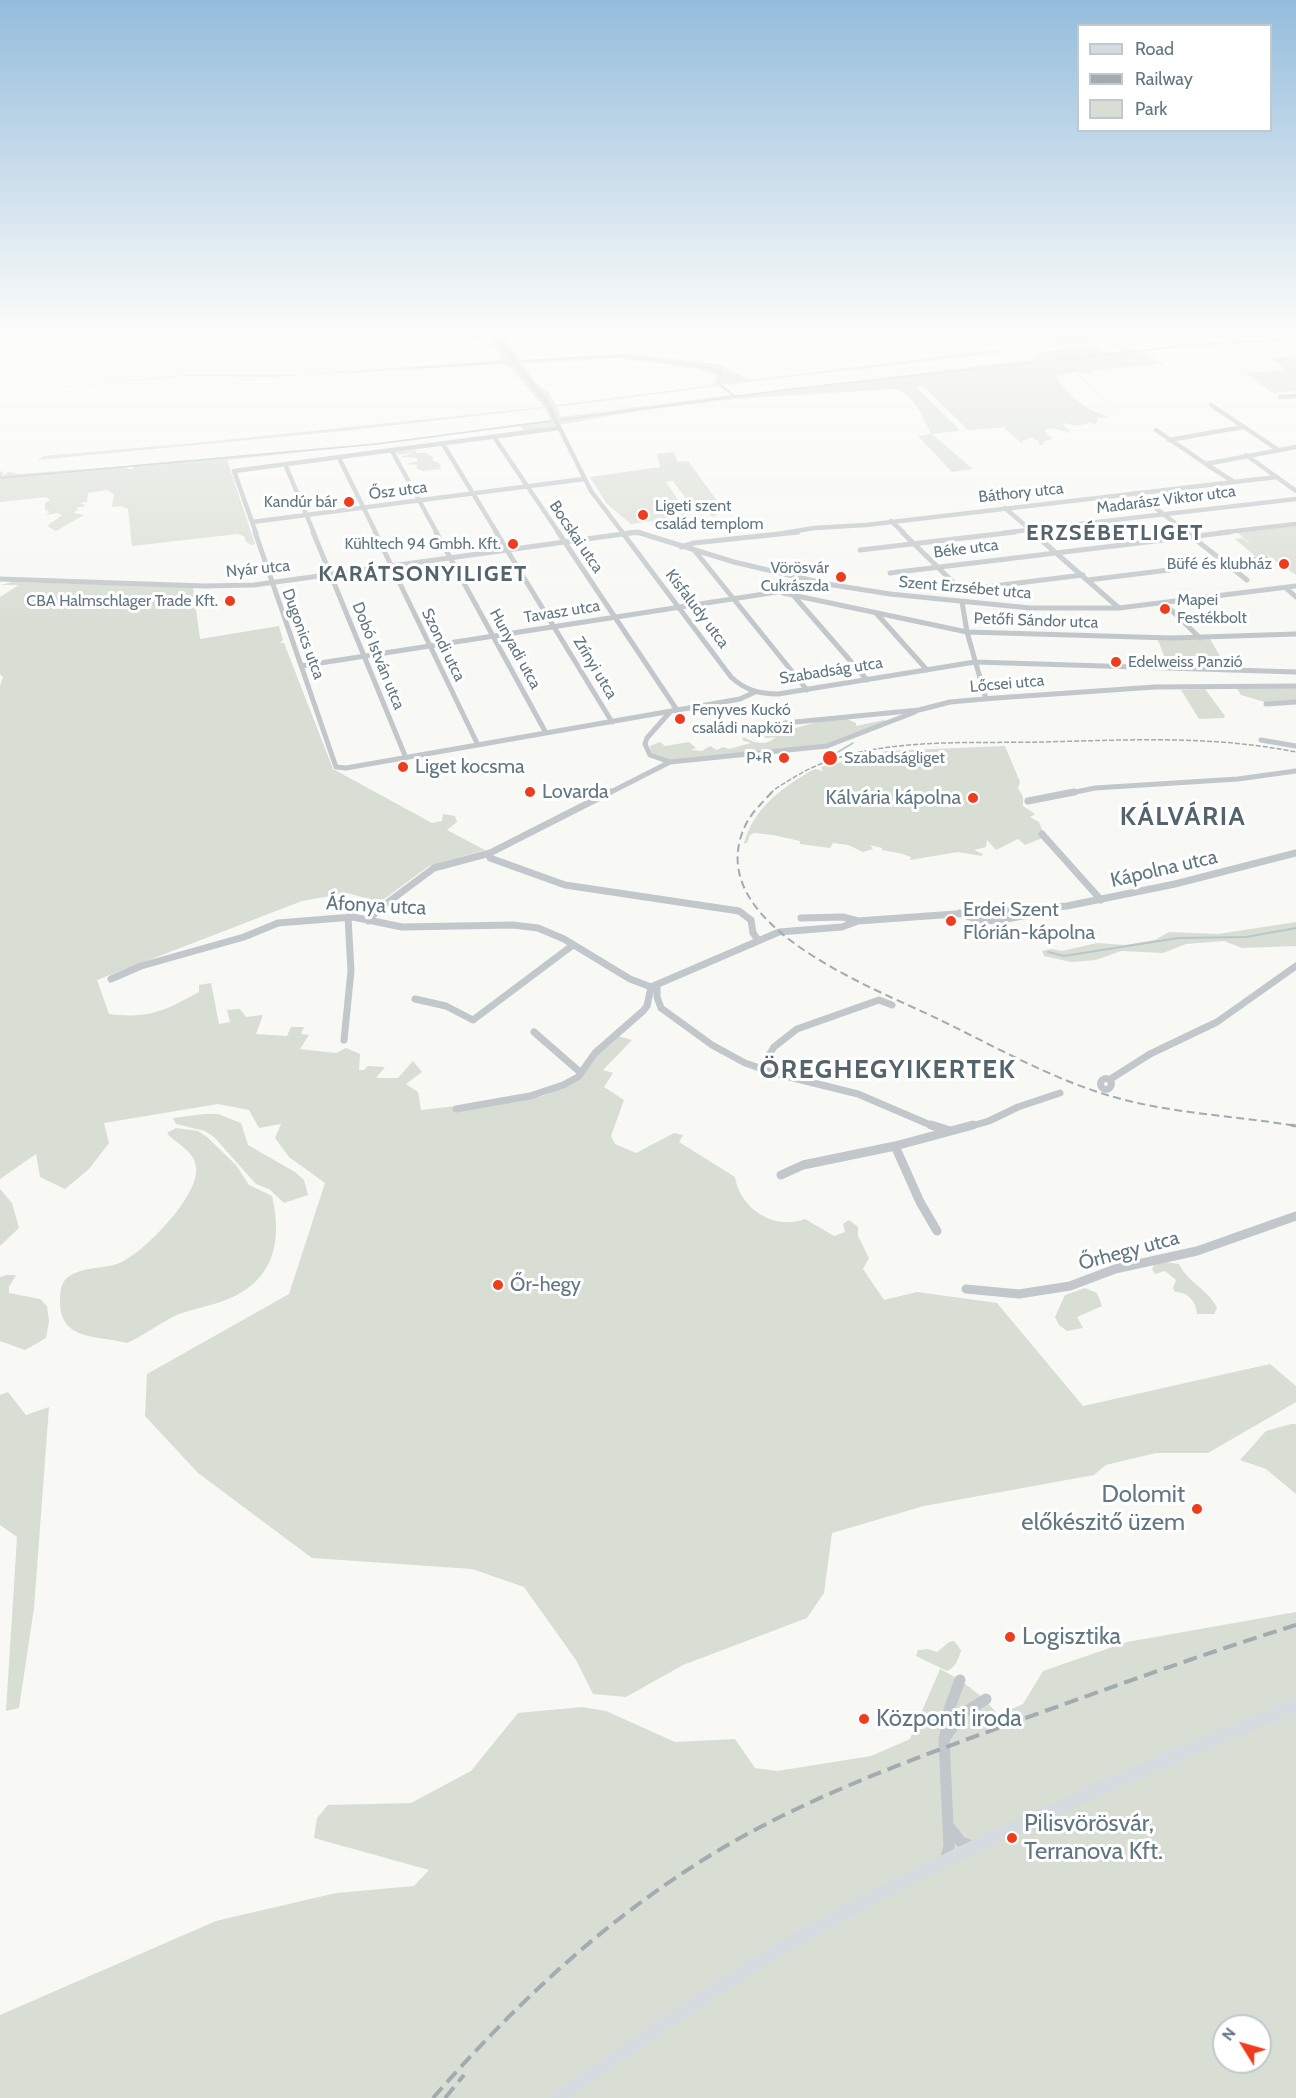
<!DOCTYPE html>
<html>
<head>
<meta charset="utf-8">
<style>
  body { margin:0 }
  #map { position:relative; width:1296px; height:2098px; overflow:hidden; background:#f8f8f5; font-family:Cabin,sans-serif }
  canvas { display:block }
  .legend { position:absolute; left:1077px; top:24px; width:195px; height:108px; box-sizing:border-box; background:#fff; border:2px solid #c0c9cd; margin:0; padding:8px 10px; list-style:none; font-size:18px; color:#617782 }
  .legend li { display:flex; align-items:center; gap:12px; height:30px }
  .legend b { width:30px; border:2px solid #c0c9cd }
  .north { position:absolute; left:1212px; top:2014px; width:60px; height:60px; box-sizing:border-box; background:#fff; border:2px solid #c0c9cd; border-radius:50%; rotate:307deg; font-size:16px; font-weight:700; line-height:24px; text-align:center; color:#617782 }
  .north::after { content:''; display:block; margin:auto; width:21px; height:27px; background:#ee3c1f; clip-path:polygon(50% 0,100% 100%,50% 72%,0 100%) }
</style>
</head>
<body>
<div id="map">
<canvas width="1296" height="2098"></canvas>
<ul class="legend">
<li><b style="height:8px;background:#d5dbde"></b>Road</li>
<li><b style="height:8px;background:#a2abb0"></b>Railway</li>
<li><b style="height:16px;background:#d8ded4"></b>Park</li>
</ul>
<div class="north">N</div>
</div>
<script>
const ctx = document.querySelector('canvas').getContext('2d');
ctx.lineJoin = 'round';
function paint(path, color) { ctx.fillStyle = color; ctx.fill(path, 'evenodd'); }
function stroke(path, color, width, dash) { ctx.strokeStyle = color; ctx.lineWidth = width; ctx.lineCap = dash ? 'butt' : 'round'; ctx.setLineDash(dash || []); ctx.stroke(path); }
function label(font, color, halo, rows, align = 'center') {
  ctx.font = font + ' Cabin,sans-serif'; ctx.lineWidth = 6; ctx.setLineDash([]); ctx.textBaseline = 'middle'; ctx.strokeStyle = halo; ctx.fillStyle = color; for (const [text, x, y, turn = 0] of rows) {
    ctx.save(); ctx.translate(x, y); ctx.rotate((+turn || 0) * Math.PI / 180); ctx.textAlign = isNaN(turn) ? turn : align; if (halo) ctx.strokeText(text, 0, 0); ctx.fillText(text, 0, 0); ctx.restore();
  }
}
const green = new Path2D(`
  M473,329h24l23,31 110,-7 27,5 3,-1 61,8 28,15 245,-30 9,2 55,-7 -4,-4v-7l-4,-5h43l6,3 6,9 34,10 25,13 -72,6 -1,4 -14,-2 45,43 -47,-43 -19,4c11,20 31,34 53,41l-13,1 2,3 -3,4 -4,-3c-8,4 -18,4 -27,1l-1,2 9,8 -21,-5 -7,2 8,9 -8,2 -1,4h-4v-3l-8,-5 -8,4v3l-18,-15 1,-2 -38,3 -45,-44 -7,1 42,41v3l-26,3 41,35 -21,3 -34,-36 13,-2c-7,-16 -18,-41 -37,-45l-160,10 -97,12 -112,20 -6,-5 -129,17 -163,17 28,84 -4,1 -6,-4v-4l-7,-3 -106,12 -4,-37 -7,-3 -9,1 2,-13 -8,-4 -18,3 -1,9 -8,1 6,2 -2,2h-6l1,2 -4,4 10,2 -28,16 -9,-5 15,-11 -5,-2 -12,2 5,-3 -5,-2v-7l5,-3 -4,-3 -46,5v-30l4,-1 -2,5 6,-4 11,2 108,-8 1,3h5v-4l245,-22 173,-23 -6,-12 -202,23 -306,29 7,-4 151,-13 349,-36 -34,-40 -9,-3 -231,13 -87,-1 -183,17 184,-18h114l204,-15 -11,-20 -13,-1zM1090,342h10l26,8 -20,3 -11,-6 -7,-1 -54,7 4,3 -3,3 -295,36 -7,-1 -11,-9zM618,358l77,10 22,7 -3,10 -158,20 -7,-12 -13,-10 -14,-19zM718,386l13,9 -170,22 -5,-10z
  M1296,356v35l-23,2 -28,-20 41,-3 -15,-12z
  M417,450l-1,3h10l7,4 -1,3 8,4 1,5 -19,2 -6,-3 2,-3 -11,-1 10,-3v-3l-16,-1 13,-5 -14,3 -6,-3z
  M674,452l4,10 10,-1 36,49 -11,7 -5,-4 -11,1 -24,-33 -7,1 23,34 -58,8 -25,-21 -16,-26 70,-10 -3,-13z
  M1296,526v49l-29,-20 -11,2 -21,-18 7,-1 10,7 -14,-12z
  M12,582l181,5 7,52 79,-13 4,14 -3,3h4l49,126 99,54 10,-2 1,-7 12,2 2,6 -10,8 38,20 -56,16 -49,36 -33,-9 -45,8 -205,79 12,34c40,5 55,-3 90,-22v-7l12,-2 8,41 11,-2 -3,-12 13,-1 6,8 17,-2 -7,19 31,2 4,-9h13l-3,7 8,1 -9,14 36,4 10,-5 14,6 -1,16h5l4,-4 17,1 -9,11h22l15,-17 9,11 -16,12 12,8 3,18 122,-14 37,-18 17,-25 21,-17 14,4 -29,30 10,3 -9,14 20,13 -13,36 4,8 21,9 38,-20 9,2 -4,7 56,35c5,32 40,54 70,42l29,17 11,-4 -2,-8 6,-4 9,7v9l11,22 -6,11 21,31 33,-8 80,11 86,103 187,-42 26,22v16l-88,51h-52l-50,12 -12,10 -170,31 -92,27 -8,60 -17,25 -124,47 -57,32 -33,-3 -17,-34 -52,-73 -52,-18 -160,-11 -114,-85 -53,-57 2,-42 142,-80 36,-111 -36,-26 -14,-19 6,-14 -22,4 -10,-18 -31,-6 -114,19 5,20 -20,26 -24,20 -25,-12 -4,-23 -36,25v-493l3,-9 -3,-3v-77l19,-12h-19z
  M1210,639l10,17h-56l-6,-16z
  M1236,687h60v13l-31,2 -24,-7z
  M1205,689l20,27 -1,2 -25,1 -18,-29z
  M847,719l9,4v3l28,-6 5,3 -54,20 -163,18c-10,-3 -22,-3 -22,-15l10,-4 5,4 24,-4 7,6 -5,2 11,1 8,-5 7,4 6,-3 6,2 22,-6 -9,-3 1,-3c11,6 22,10 33,0l-10,1 -5,-4 1,-3 -7,1v-4l-12,-2 11,-3 16,8 4,-1 7,2 40,-11z
  M1005,746l15,36 -2,6 5,9v9l12,8 -5,3 9,5 6,15 -20,8 -7,-6 -22,11 -9,-10 -1,7 -12,3 9,4 -1,2 -24,-4 -48,8 1,-3c-9,-4 -19,-5 -29,-7v-2l-12,-3 3,4 -10,3 -15,-7 -15,-2 -3,5 -30,-4v-3l-27,-6 -19,-2 -4,2 -3,8h-3c10,-34 35,-53 65,-71l6,-3 8,2 -2,-4 65,-16z
  M1296,922v24l-54,2 -18,-7 -38,3 -23,9 -42,-2 -25,9 -25,2 -27,-6 -2,-5 9,-2 11,2 35,-8 28,2 30,-5 14,-8 49,2z
  M204,1114h14l23,9 7,22 47,27 9,8 4,15 -24,8 -15,-14 -13,-5 -42,-47 -9,-6 -29,-7 -3,-6z
  M176,1128l22,3 9,6 29,28 13,20 23,11c11,48 1,87 -49,105 -14,5 -29,8 -44,13 -18,8 -34,21 -52,29 -31,-8 -68,-2 -67,-43 0,-12 2,-21 13,-26 16,-8 34,-5 49,-12 24,-12 78,-67 74,-95 -2,-17 -19,-22 -29,-34z
  M0,1189l12,14 7,25 -19,18z
  M1164,1262l15,2c9,19 29,25 38,44l-3,6h-17c-1,-13 -9,-22 -22,-22l-2,-4 3,-8 -11,-9 -10,3 -3,-5 2,-4z
  M7,1275h9l-7,12v6l31,6 7,7 2,15 -3,17 -21,12 -25,-9v-64z
  M1085,1288l12,5 5,13 -25,11 6,11 -16,3 -8,-6 -4,-8 10,-22z
  M8,1392l18,23 23,-8 -15,201 -15,100 -13,3 11,-174 -17,-12v-130z
  M1291,1424h5v70l-30,-25 -26,-9 26,-29z
  M1296,1612v486h-1296v-83l216,-94 120,-28 78,-7 15,-16 -115,-32 3,-20 11,-13 83,-2 60,-32 47,-58 64,-6 24,4 69,31 60,-3 20,29 22,3 94,-15 39,-17 30,-70c23,12 42,25 58,46l25,-11 20,-33 84,-29zM1224,2026h36v36h-36z
  M954,1641l7,9c-2,8 -5,17 -14,21l-31,-15 2,-6 10,-1 9,3 12,-10z`);
const streamFar1 = new Path2D(`
  M1143,351l44,-6 109,-6
  M516,361l105,-5 90,12 10,4 -2,12
  M417,368l94,-6
  M722,386l12,10
  M560,420l231,-31 348,-38
  M0,478l377,-34 174,-23
  M838,752l15,-9`);
const stream = new Path2D(`
  M1048,952l16,4 114,-18 68,-1 50,-9`);
const minorFar4 = new Path2D(`
  M492,329l25,37 29,35 45,90 32,42
  M1280,397l16,-1
  M1211,405l66,44
  M1156,430l50,34
  M494,437l65,96
  M1169,440l74,-13
  M443,444l54,89
  M392,451l45,82
  M1246,455l50,36
  M339,458l37,75
  M285,464l29,69
  M1234,482l43,-5
  M1136,493l52,40
  M1005,508l29,25
  M891,521l13,12
  M252,522l332,-43
  M256,533l-22,-62 325,-43
  M627,533h15
  M784,533l30,-5 52,-3 368,-43 -28,-18 90,-17
  M1002,533l294,-34
  M1218,533l78,-9`);
const minorFar3 = new Path2D(`
  M255,532l81,235 10,1 394,-69 15,-7
  M313,532l93,226
  M375,532l103,213
  M436,532l110,201
  M496,532l116,190
  M558,532l119,178
  M622,532l109,145c14,13 28,17 47,17l197,-32 321,10
  M902,532l59,58 122,-15
  M1032,532l87,76
  M1186,532l61,48
  M681,547l13,-4 104,-11
  M860,550l155,-18
  M695,551l112,139
  M890,573l340,-41
  M0,579l205,7 49,-1 383,-53 97,30 93,22 63,10 140,14h89l177,-22
  M1088,580l178,-22
  M1286,588l10,9
  M783,593l184,39 205,6 124,-4
  M794,596l73,84
  M962,602l5,30 19,67
  M1165,604l35,34
  M876,613l51,57
  M301,666l521,-81
  M1266,704l30,-2
  M670,712l-23,26 -2,6 5,11 20,7 157,-16 88,-34
  M785,723l134,-13 31,-8 46,-4 159,-11 141,-1
  M1261,740l35,6
  M607,794l63,-32
  M1066,794l29,-6 143,-9 58,-8`);
const minorFar2 = new Path2D(`
  M1028,801l46,-9
  M1042,834l59,66
  M490,853v5l75,27 174,26 12,9 2,13 5,7
  M960,913c25,14 53,5 80,-1
  M801,918l42,-1 15,4
  M368,921l11,-12 55,-41 56,-15 120,-61
  M111,979l30,-13 103,-29 34,-14 75,-6 49,10 111,-2 25,3 26,11 66,40 21,8 128,-55 63,-5 16,-6 209,-15 108,-22 121,-31
  M657,986v11l4,11 51,37 33,18 32,11 81,20 77,33
  M415,999l31,7 27,14 100,-75
  M534,1032l47,41
  M344,1040l7,-69 -3,-54
  M761,1068l13,-21 23,-18 82,-29 13,5
  M1100.5 1084a5.5 5.5 0 1 1 11 0a5.5 5.5 0 1 1-11 0Z
  M1109,1080l41,-26 67,-32 79,-56
  M456,1109l74,-13 33,-11 15,-8 17,-24 48,-42 4,-5 4,-19
  M968,1127l21,-6 29,-14 42,-14`);
const minorFar1 = new Path2D(`
  M931,1125l19,6
  M895,1146l25,56 17,29
  M781,1175l22,-10 92,-19 78,-21
  M966,1289l53,5 51,-8 45,-17 82,-18 99,-35`);
const minor = new Path2D(`
  M945,1735l5,-28 10,-27
  M950,1828l11,14 13,5
  M945,1861l4,-15 -5,-107 18,-25 24,-15`);
const major = new Path2D(`
  M557,2098c91,-62 180,-128 278,-180 149,-81 305,-148 461,-213`);
const railFar3 = new Path2D(`
  M770,794c6,-7 15,-11 23,-16 68,-43 170,-34 249,-36 86,-2 169,-7 254,10`);
const railFar2 = new Path2D(`
  M772,792c-9,10 -20,20 -26,32 -49,100 129,164 192,195 60,29 119,63 183,80 57,15 117,17 175,27`);
const railFar1 = new Path2D(`
  M1291,1125l5,1`);
const rail = new Path2D(`
  M433,2098c78,-89 162,-169 262,-233 101,-65 213,-104 325,-145 92,-33 183,-66 276,-95
  M445,2098l19,-23`);
const markers = [
  [349,502,6,"#ee3c1f"],
  [643,515,6,"#ee3c1f"],
  [513,544,6,"#ee3c1f"],
  [1284,564,6,"#ee3c1f"],
  [841,577,6,"#ee3c1f"],
  [230,601,6,"#ee3c1f"],
  [1165,609,6,"#ee3c1f"],
  [1116,662,6,"#ee3c1f"],
  [680,719,6,"#ee3c1f"],
  [784,758,6,"#ee3c1f"],
  [830,758,8,"#ee3c1f"],
  [403,767,6,"#ee3c1f"],
  [530,792,6,"#ee3c1f"],
  [973,798,6,"#ee3c1f"],
  [951,921,6,"#ee3c1f"],
  [498,1285,6,"#ee3c1f"],
  [1197,1509,6,"#ee3c1f"],
  [1010,1637,6,"#ee3c1f"],
  [864,1719,6,"#ee3c1f"],
  [1012,1838,6,"#ee3c1f"]
];
const farStreetnames = [
  ["Ősz utca",398,491,-7],
  ["Báthory utca",1021,493,-6],
  ["Madarász Viktor utca",1166,500,-7],
  ["Bocskai utca",576,537,56],
  ["Béke utca",966,549,-7],
  ["Nyár utca",258,569,-6],
  ["Szent Erzsébet utca",965,588,5],
  ["Kisfaludy utca",697,609,53],
  ["Tavasz utca",562,612,-9],
  ["Petőfi Sándor utca",1036,621,2],
  ["Dugonics utca",303,634,70],
  ["Szondi utca",443,645,64],
  ["Hunyadi utca",515,649,61],
  ["Dobó István utca",378,656,68],
  ["Zrínyi utca",595,668,59],
  ["Szabadság utca",831,671,-9],
  ["Lőcsei utca",1007,684,-5]
];
const farPoinames = [
  ["Kandúr bár",337,502],
  ["Ligeti szent",655,506,"left"],
  ["család templom",655,524,"left"],
  ["Kühltech 94 Gmbh. Kft.",501,544],
  ["Büfé és klubház",1272,564],
  ["Vörösvár",829,568],
  ["Cukrászda",829,586],
  ["Mapei",1177,600,"left"],
  ["Festékbolt",1177,618,"left"],
  ["CBA Halmschlager Trade Kft.",218,601],
  ["Edelweiss Panzió",1128,662,"left"],
  ["Fenyves Kuckó",692,710,"left"],
  ["családi napközi",692,728,"left"],
  ["P+R",772,758],
  ["Szabadságliget",844,758,"left"]
];
const poiNames = [
  ["Liget kocsma",415,767],
  ["Lovarda",542,792],
  ["Kálvária kápolna",961,798,"right"],
  ["Erdei Szent",963,910],
  ["Flórián-kápolna",963,933],
  ["Őr-hegy",510,1285]
];
const streetNames = [
  ["Kápolna utca",1164,869,-13],
  ["Áfonya utca",376,906,3],
  ["Őrhegy utca",1129,1251,-15]
];
const farDistrictnames = [
  ["ERZSÉBETLIGET",1115,534],
  ["KARÁTSONYILIGET",423,575]
];
const nearPoinames = [
  ["Dolomit",1185,1495,"right"],
  ["előkészitő üzem",1185,1523,"right"],
  ["Logisztika",1022,1637],
  ["Központi iroda",876,1719],
  ["Pilisvörösvár,",1024,1824],
  ["Terranova Kft.",1024,1852]
];
const districtNames = [
  ["KÁLVÁRIA",1183,817],
  ["ÖREGHEGYIKERTEK",888,1070]
];
paint(green, '#d8ded4');
stroke(streamFar1, '#b7c7ca', 1.5);
stroke(stream, '#b7c7ca', 2);
stroke(minorFar4, '#c1c7ca', 4.5);
stroke(minorFar3, '#c1c7ca', 5);
stroke(minorFar2, '#c1c7ca', 7);
stroke(minorFar1, '#c1c7ca', 9);
stroke(minor, '#c1c7ca', 11);
stroke(major, '#d5dbde', 14);
stroke(railFar3, '#a2abb0', 1.5, [5, 2]);
stroke(railFar2, '#a2abb0', 2, [8, 4.5]);
stroke(railFar1, '#a2abb0', 3, [10, 5]);
stroke(rail, '#a2abb0', 4, [14, 7]);
const sky = ctx.createLinearGradient(0, 0, 0, 623);
sky.addColorStop(0, '#94bcdc');
sky.addColorStop(0.53, '#fcfcfa');
sky.addColorStop(1, '#fcfcfa00');
ctx.fillStyle = sky;
ctx.fillRect(0, 0, 1296, 623);
for (const [x, y, r, color] of markers) { const dot = new Path2D(); dot.arc(x, y, r, 0, 2 * Math.PI); ctx.fillStyle = color; ctx.fill(dot); stroke(dot, '#fff', 2); }
label('16px', '#617782', '#fff', farStreetnames);
label('16px', '#617782', '#fff', farPoinames, 'right');
label('20px', '#617782', '#fff', poiNames, 'left');
label('20px', '#617782', '#fff', streetNames);
ctx.letterSpacing = '1.5px';
label('bold 22px', '#54646d', '#fff', farDistrictnames);
ctx.letterSpacing = '0px';
label('24px', '#617782', '#fff', nearPoinames, 'left');
ctx.letterSpacing = '1.5px';
label('bold 26px', '#54646d', '#fff', districtNames);
ctx.letterSpacing = '0px';
</script>
</body>
</html>
